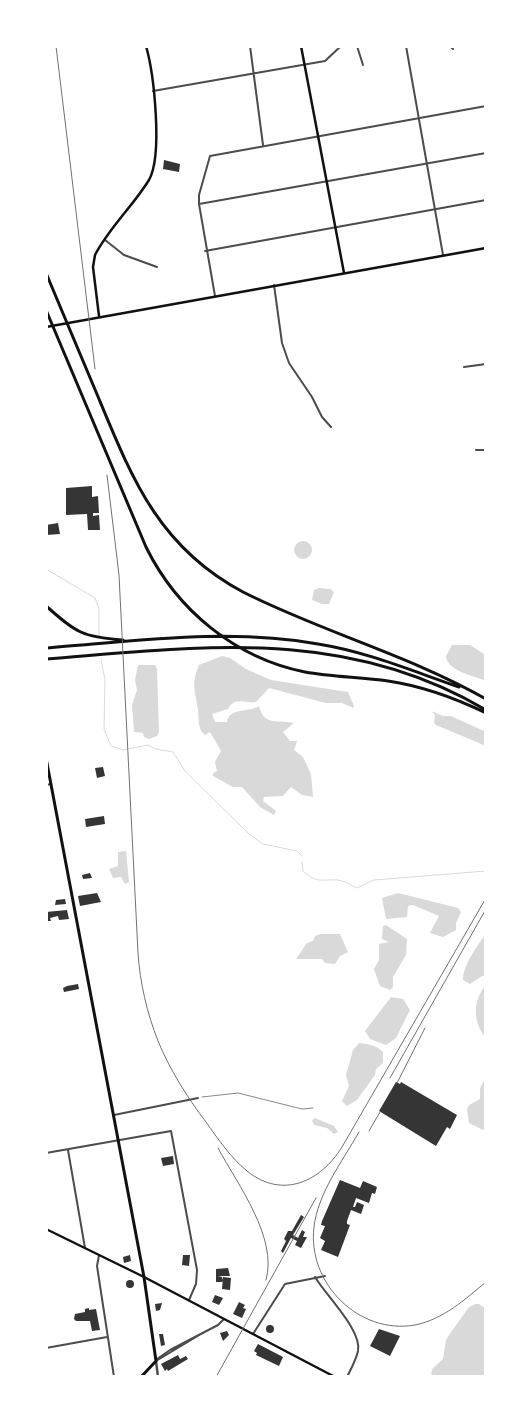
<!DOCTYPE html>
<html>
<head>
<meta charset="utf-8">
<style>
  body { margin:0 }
  #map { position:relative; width:532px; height:1423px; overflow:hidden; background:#fff; font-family:"Playfair Display",serif }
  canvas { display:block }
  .frame { position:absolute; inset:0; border:48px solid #fff; pointer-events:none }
</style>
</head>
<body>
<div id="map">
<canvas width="532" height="1423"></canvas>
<div class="frame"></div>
</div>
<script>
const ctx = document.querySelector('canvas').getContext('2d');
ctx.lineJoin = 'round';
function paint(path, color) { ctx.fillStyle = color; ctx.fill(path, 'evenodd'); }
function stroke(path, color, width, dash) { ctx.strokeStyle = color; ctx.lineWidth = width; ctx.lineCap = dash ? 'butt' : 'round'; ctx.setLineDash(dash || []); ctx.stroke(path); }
const water = new Path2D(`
  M294 550a9 9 0 1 1 18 0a9 9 0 1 1-18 0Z
  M319,588l11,1 4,3 -5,12h-7l-10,-4 2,-10z
  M452,645h18l16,10v26c-12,-5 -39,-10 -40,-25z
  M222,656l8,2 16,11 25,11 77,12 6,14 -1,2 -11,-5h-16l-57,-15 -13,14c-11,2 -21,-6 -28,7l-16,5 3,8h12c2,-15 22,-9 32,-16 5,21 19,13 35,17l-11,9 7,9h7l-3,9 9,7 8,17 2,23 -11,-2 -11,-8 -8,9 -19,1 -1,4 13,10 -2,4 -14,-8 -18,-20h-9l-20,-11v-3l4,-2 -2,-9 6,-11 -11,-19 -5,3c-8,-6 -6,-17 -7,-26 -3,-19 -7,-25 1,-44z
  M138,665h17l2,4 2,63 -2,4 -8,3 -5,-2 -1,-4 -9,-1 -2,-27 5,-15 -2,-10z
  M431,711l12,5h8l35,16v14l-50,-21 -2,-2 1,-8z
  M126,851l3,31 -4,2 -4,-7 -8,1 -4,-9 9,-3v-14z
  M398,893l60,15 3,4 -5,11v7l-13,7 -13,-4 9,-17 -26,-11 -5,1 -1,11 -21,2 -4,-21z
  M386,925l21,14 -1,16 -13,22v10l-3,3 -10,-4 -6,-17 5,-9v-16l10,-2 -7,-3 1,-13z
  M486,933v43h-4l-12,8 -7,-4c0,-16 15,-34 23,-47z
  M320,934h20l8,18 -8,4 -5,8 -10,-1 -3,-4h-26l11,-16 6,-2 2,-5z
  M486,985v53c-13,-15 -14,-37 0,-53z
  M391,997l12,2 7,11 -14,28 -10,7 -16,-6 -5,-8z
  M359,1043c9,1 17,2 24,9v11l-7,6 -1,6 -18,25 -10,6 -5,-5 7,-15 -3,-11 7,-25z
  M486,1076v55h-1l-16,-8 -2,-14 2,-4 11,-6v-10z
  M315,1118l19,8 4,6 -4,2 -7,-6 -13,-3 -2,-5z
  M475,1304h4l7,5v68h-55l1,-8 11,-10 3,-19 5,-8 18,-25z`);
const stream = new Path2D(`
  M46,569l49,29 4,11v27
  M101,659l4,21 -1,49 7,17 12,4 25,-5 8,4 17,3 12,19 64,63 14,10 34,7 5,5
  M302,862l1,9c15,13 18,8 35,9 7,1 13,5 19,8l17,-8 112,-9`);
const building = new Path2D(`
  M164,160l16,4 -1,8 -16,-3z
  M92,486v11l6,-1 1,17h-6v3l6,-1 1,15h-12l-1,-16 -21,1v-27z
  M58,523l2,11 -14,1v-10z
  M103,767l2,9 -8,2 -2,-10z
  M104,816l1,8 -19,3 -1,-8z
  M90,873l2,5 -9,1 -1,-4z
  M97,893l4,9 -21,4 -2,-10z
  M65,899l1,5 -11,1 1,-5z
  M67,910l2,9 -10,1 -1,-4 -8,2 1,3h-3l-2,-9z
  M78,984l1,5 -15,3 -1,-4 4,-2z
  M396,1082l4,2 1,-2 56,33 -7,14 -3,-2 -11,19 -57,-35z
  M173,1156l1,8 -11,2 -2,-8z
  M340,1180l20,8 3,-7 14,6 -2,7 -3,-1 -3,10 -13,-5 -3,9h2l2,-5 7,3 -3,9 -10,-4 -4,11v3l3,1 -12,32 -17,-7 4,-9 -5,-3 5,-12 -4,-1 1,-4z
  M301,1215l3,2 -11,18 5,3 4,-8 3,2 -2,5h4l-6,11 -6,-3 2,-4 -6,-3 -8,15 -2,-2 5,-10 -2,-2 4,-8h4z
  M130,1255l1,6 -7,2 -1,-6z
  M183,1255h7l-1,11 -7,-1z
  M228,1268l2,8h-12l4,1 1,5h-7v-13z
  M223,1277l8,1 -1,12 -8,-1z
  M126 1284a4 4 0 1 1 8 0a4 4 0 1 1-8 0Z
  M215,1295l8,3 -4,7 -7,-3z
  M239,1302l6,3 -2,3 3,1 -4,9 -9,-4z
  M162,1303l-2,7 -4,1 -1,-7z
  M89,1308v2l7,-1 4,21 -8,1 -2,-10h-14l-2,-2 1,-5 10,-2v-3z
  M266 1329a4 4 0 1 1 8 0a4 4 0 1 1-8 0Z
  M379,1329l21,7 -10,20 -20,-10z
  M227,1331l2,4 -6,6 -3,-8z
  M159,1334h4l2,11 -4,1z
  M258,1344l25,13 -4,9 -23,-11 1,-2 -3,-2z
  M178,1355l2,4 6,-3 2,3 -20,12 -1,-2 -2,2 -4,-7z`);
const path = new Path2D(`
  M202,1097l36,-4 64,16 11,-1`);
const minor = new Path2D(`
  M250,46l13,99
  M357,46l6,19
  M406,46l37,209
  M450,46l3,3
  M153,91l172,-30 16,-15
  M199,204l287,-51
  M105,240l19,15 33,12
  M205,251l281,-51
  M274,285l8,58 7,20 23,34 10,20 9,10
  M215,296l-16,-92v-9l11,-39 276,-50
  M464,367l22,-3
  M476,450h10
  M46,785l5,-1
  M114,1115l84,-17
  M68,1150l17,98
  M46,1153l125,-22 26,139 -1,14 -7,16
  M99,1255l-2,11 17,111
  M315,1277c12,20 47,53 43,74 -2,9 -7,18 -11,26
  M253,1334l32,-50 40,-8
  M46,1348l61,-11
  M157,1359l13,-9 48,-25 6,-6
  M156,1361l45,-27`);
const tertiary = new Path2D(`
  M156,1361l2,16`);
const secondary = new Path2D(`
  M301,46l43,227
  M99,316l-6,-49 2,-12c14,-27 38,-49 54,-75 14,-25 5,-106 -3,-134
  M46,327l440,-79
  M46,1229l98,48 191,100`);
const primary = new Path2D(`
  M46,758l98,519 12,84 -15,16`);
const motorway = new Path2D(`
  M46,273c18,42 35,84 53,126 34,82 61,149 144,193 79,40 166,63 243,107
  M46,310l100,237c31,63 89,111 159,125 27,5 56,5 83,9 34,5 67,17 98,32
  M46,606c31,27 36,31 77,34
  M46,648c91,-7 182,-20 272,-4 50,8 94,27 141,43
  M46,659c155,-12 298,-33 440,51`);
const rail = new Path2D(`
  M56,46l39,323
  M107,475l12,100 19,378c2,30 9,60 20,88 12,29 29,56 48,81 12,17 25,36 41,49 36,29 74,10 95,-24l144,-249
  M390,1078l96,-169
  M397,1083l28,-55
  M369,1131l11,-19
  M359,1132c-17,30 -41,61 -45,95 -7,56 45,108 101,98 29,-6 49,-25 71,-43
  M218,1148c20,37 60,90 48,132
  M216,1377l100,-179`);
paint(water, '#d9d9d9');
stroke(stream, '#d9d9d9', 1);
paint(building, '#353535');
stroke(path, '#111', 0.5);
stroke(minor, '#4c4c4c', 2);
stroke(tertiary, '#4c4c4c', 2.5);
stroke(secondary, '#111', 2.5);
stroke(primary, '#111', 3);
stroke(motorway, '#111', 3);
stroke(rail, '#707070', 1);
</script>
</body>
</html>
